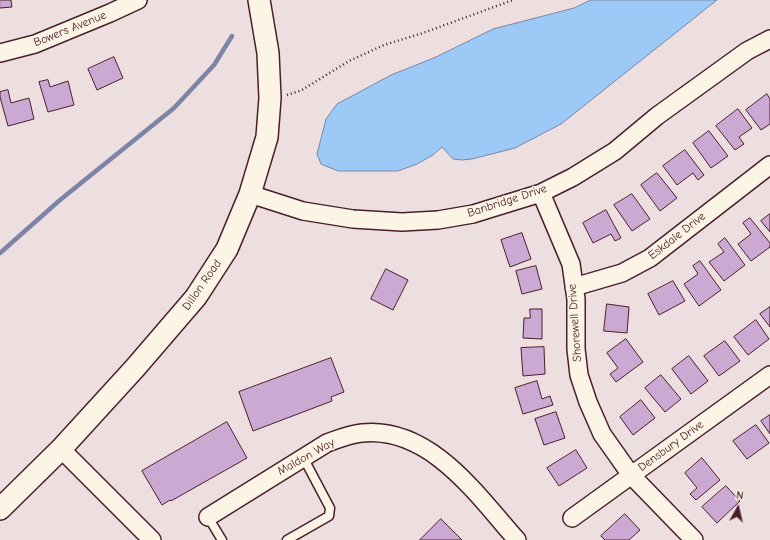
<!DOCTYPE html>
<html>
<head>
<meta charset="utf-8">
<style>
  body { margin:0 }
  #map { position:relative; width:770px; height:540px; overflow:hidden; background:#eddee0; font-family:"Comic Neue",sans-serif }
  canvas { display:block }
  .north { position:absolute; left:718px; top:488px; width:40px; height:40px; -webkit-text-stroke:3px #fcf5e5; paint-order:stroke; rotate:8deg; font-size:11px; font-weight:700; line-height:16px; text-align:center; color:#4a1f2b }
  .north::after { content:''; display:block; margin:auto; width:14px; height:18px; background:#4a1f2b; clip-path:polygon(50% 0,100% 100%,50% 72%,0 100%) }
</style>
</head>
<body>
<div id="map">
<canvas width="770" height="540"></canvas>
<div class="north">N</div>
</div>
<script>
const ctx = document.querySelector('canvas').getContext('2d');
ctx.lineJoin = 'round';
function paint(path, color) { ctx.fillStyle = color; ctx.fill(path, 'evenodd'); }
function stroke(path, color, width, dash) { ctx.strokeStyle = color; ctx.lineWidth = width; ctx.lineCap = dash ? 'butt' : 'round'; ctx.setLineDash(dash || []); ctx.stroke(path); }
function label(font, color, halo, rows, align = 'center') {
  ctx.font = font + ' "Comic Neue",sans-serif'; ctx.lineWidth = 3; ctx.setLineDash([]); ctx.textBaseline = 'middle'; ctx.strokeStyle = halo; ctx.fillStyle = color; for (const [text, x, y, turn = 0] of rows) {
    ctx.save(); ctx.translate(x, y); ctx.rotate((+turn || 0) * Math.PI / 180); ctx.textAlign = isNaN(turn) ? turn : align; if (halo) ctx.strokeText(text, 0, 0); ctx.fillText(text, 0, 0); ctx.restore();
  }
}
const water = new Path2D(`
  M591,0h126l-156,124 -46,24 -43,11 -10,1 -9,-1 -11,-12 -9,8 -16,9 -19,7h-60l-17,-7 -4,-10 9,-35 11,-15 54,-29 45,-18 57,-28 81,-21z`);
const stream = new Path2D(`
  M0,253l60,-53 114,-92 40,-43 18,-29`);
const building = new Path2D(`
  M0,0h11l1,7 -12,1z
  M114,57l9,21 -26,12 -9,-21z
  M48,80l2,7 18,-6 6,24 -26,7 -9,-30z
  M8,90l3,13 18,-5 5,21 -26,7 -8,-29v-5z
  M767,94l3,5v25l-9,6 -15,-20z
  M738,109l14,19 -13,9 5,7 -9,6 -19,-24z
  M709,131l19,25 -17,12 -18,-25z
  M685,150l19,25 -6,5 -5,-7 -16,12 -14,-19z
  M657,173l20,25 -17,13 -19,-26z
  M632,194l18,25 -18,12 -18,-26z
  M606,210l15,28 -6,3 -4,-7 -18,9 -10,-20z
  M770,214v18l-9,-11z
  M750,218l20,25v4l-19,14 -13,-17 13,-10 -8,-11z
  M522,233l9,26 -21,8 -9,-27z
  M725,238l20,27 -21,16 -15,-19 15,-10 -6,-8z
  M700,261l21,29 -22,16 -15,-22 14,-10 -5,-8z
  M536,266l6,23 -20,5 -6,-23z
  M386,269l22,11 -15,30 -22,-11z
  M673,281l12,20 -26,14 -11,-21z
  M607,304l22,3 -2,26 -23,-2z
  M770,307v20l-10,-13z
  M530,309h12v30l-19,-1 1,-20h6z
  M756,320l13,19 -21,16 -14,-18z
  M626,339l17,23 -27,20 -6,-8 8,-6 -11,-15z
  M725,341l15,20 -21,15 -15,-20z
  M544,347l1,27 -22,2 -2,-28z
  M689,356l19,25 -17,13 -19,-25z
  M331,358l13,34 -13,5 1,4 -79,30 -14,-39z
  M661,375l20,24 -16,13 -20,-24z
  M537,381l5,18 8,-3 3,9 -30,9 -8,-26z
  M641,400l14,18 -22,17 -13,-18z
  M556,412l9,26 -21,7 -9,-26z
  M770,415v19l-9,-13z
  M227,422l20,36 -76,43 -1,-1 -8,5 -20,-34z
  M756,425l13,18 -22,16 -14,-18z
  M576,450l11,18 -28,18 -12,-18z
  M702,458l18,22 -24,20 -6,-6 7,-6 -12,-15z
  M726,486l14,15 -23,22 -15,-16z
  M625,514l15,16 -11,10h-24l-4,-4z
  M441,519l21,21h-42z`);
const path = new Path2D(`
  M287,95l15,-5 47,-29 35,-16 39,-12 90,-33`);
const service = new Path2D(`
  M208,517l14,23
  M287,540l42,-24 1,-8 -27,-51`);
const minor = new Path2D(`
  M0,53l35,-9 75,-31 28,-13
  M541,193l30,71 5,35v50l3,26 9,27 14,32 29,41 63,65
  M250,194l53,17 50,8 49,3 36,-2 35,-6 68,-21 32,-16 42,-26 42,-35 90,-65 23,-12
  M574,287l48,-14 28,-15 120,-93
  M61,449l91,91
  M208,517l119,-74c11,-4 23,-9 35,-10 68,-7 115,62 155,107
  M572,518l198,-143`);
const tertiary = new Path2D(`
  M0,509l61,-60 74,-81 61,-71 31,-48 23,-55 17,-57 3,-39 -2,-45 -9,-53`);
const streetNames = [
  ["Bowers Avenue",70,29,-22],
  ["Banbridge Drive",507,201,-18],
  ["Eskdale Drive",677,236,-38],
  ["Dillon Road",202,285,-55],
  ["Shorewell Drive",575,323,-94],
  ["Densbury Drive",671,446,-36],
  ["Maldon Way",306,457,-29]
];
paint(water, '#9dc9f7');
stroke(water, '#7c85a5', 1);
stroke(stream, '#7c85a5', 4.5);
paint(building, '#cba9d3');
stroke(building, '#4a1f2b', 1);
stroke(service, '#4a1f2b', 11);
stroke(minor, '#4a1f2b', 20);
stroke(tertiary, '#4a1f2b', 24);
stroke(path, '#4a1f2b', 2.5, [1, 3]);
stroke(service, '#fcf5e5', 8);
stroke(minor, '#fcf5e5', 17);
stroke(tertiary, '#fcf5e5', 21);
label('12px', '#4a1f2b', '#fcf5e5', streetNames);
</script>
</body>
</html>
